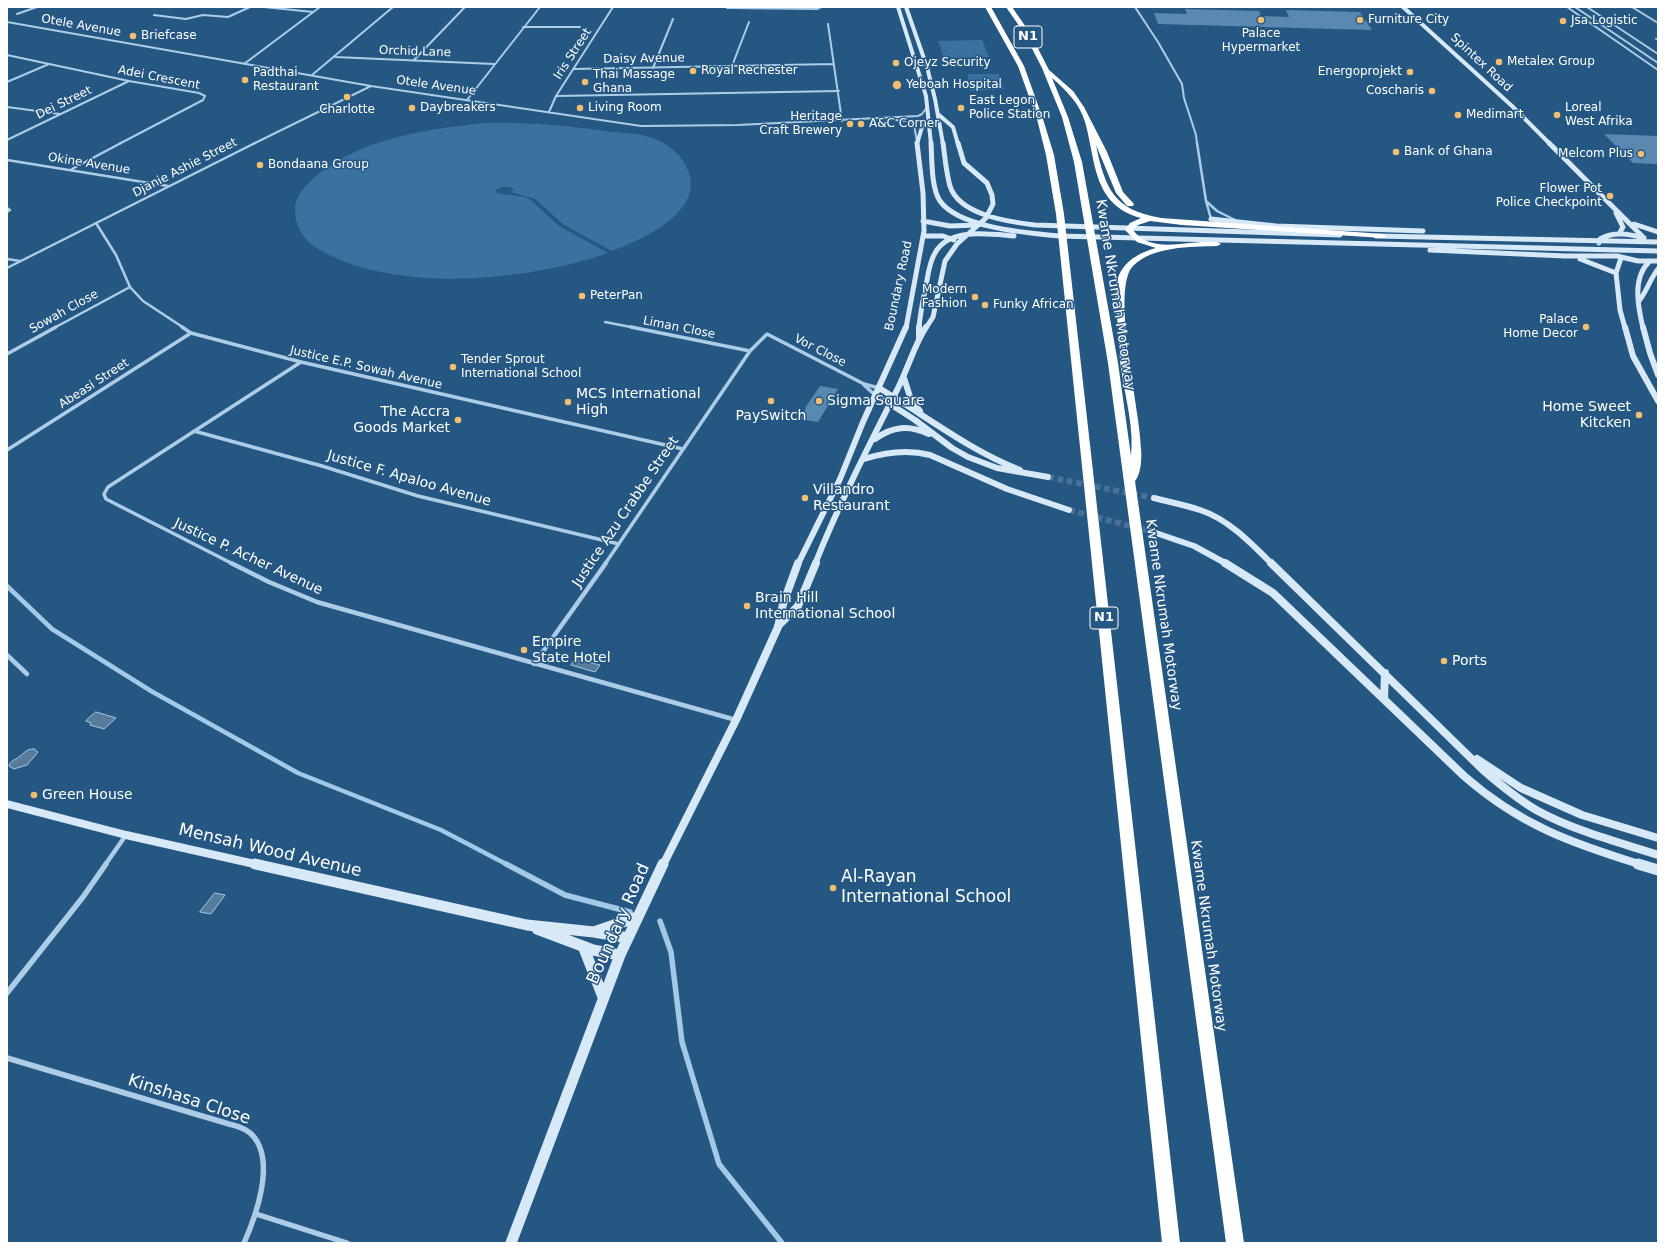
<!DOCTYPE html>
<html>
<head>
<meta charset="utf-8">
<style>
  body { margin:0 }
  #map { position:relative; width:1665px; height:1250px; overflow:hidden; background:#255783; font-family:"DejaVu Sans",sans-serif }
  canvas { display:block }
  .frame { position:absolute; inset:0; border:8px solid #fff; pointer-events:none }
</style>
</head>
<body>
<div id="map">
<canvas width="1665" height="1250"></canvas>
<div class="frame"></div>
</div>
<script>
const ctx = document.querySelector('canvas').getContext('2d');
ctx.lineJoin = 'round';
function paint(path, color) { ctx.fillStyle = color; ctx.fill(path, 'evenodd'); }
function stroke(path, color, width, dash) { ctx.strokeStyle = color; ctx.lineWidth = width; ctx.lineCap = dash ? 'butt' : 'round'; ctx.setLineDash(dash || []); ctx.stroke(path); }
function label(font, color, halo, rows, align = 'center') {
  ctx.font = font + ' "DejaVu Sans",sans-serif'; ctx.lineWidth = 3; ctx.setLineDash([]); ctx.textBaseline = 'middle'; ctx.strokeStyle = halo; ctx.fillStyle = color; for (const [text, x, y, turn = 0] of rows) {
    ctx.save(); ctx.translate(x, y); ctx.rotate((+turn || 0) * Math.PI / 180); ctx.textAlign = isNaN(turn) ? turn : align; if (halo) ctx.strokeText(text, 0, 0); ctx.fillText(text, 0, 0); ctx.restore();
  }
}
const green = new Path2D(`
  M982,40l7,17 -45,1 -6,-17z
  M968,74h31l5,15 -34,2z
  M485,123c43,-1 86,3 128,9 12,1 25,1 36,5 14,4 29,14 36,27 26,45 -41,75 -73,87l-48,-26 -29,-26 -24,-7 3,-2 -3,-3h-9l-6,3 1,3 28,4 6,3 28,26 49,27c-75,26 -189,38 -265,8 -13,-6 -29,-12 -38,-23 -8,-9 -10,-20 -10,-31 1,-12 11,-22 20,-30 46,-39 112,-48 170,-54z`);
const water = new Path2D(`
  M578,657l11,3 -1,2 12,3 -5,7 -24,-7z
  M96,712l20,6 -12,11 -14,-4 1,-2 -5,-2z
  M34,749l4,3 -11,13 -13,4 -5,-3c2,-6 6,-6 10,-9 6,-4 6,-8 15,-8z
  M215,893l10,2 -14,19 -11,-2z`);
const streamFar2 = new Path2D(`
  M1656,39h2`);
const streamFar1 = new Path2D(`
  M7,586l45,43 99,62 147,82 143,57 67,35`);
const stream = new Path2D(`
  M506,864l59,31 65,17
  M660,921l11,31 11,90 37,122 63,79`);
const building = new Path2D(`
  M1185,9l74,2 2,5 28,1 -3,-7 74,2 12,18 -214,-6 -4,-11 33,1z
  M1604,134l54,2v28l-25,-1z
  M820,386l18,3 -20,33 -18,-3 6,-11h-1z`);
const secondaryTunnel = new Path2D(`
  M1048,477l106,21
  M1069,510l81,21`);
const streetFar4 = new Path2D(`
  M264,7l49,5
  M1135,7l23,35 24,42 2,14 12,37 1,9
  M1567,7l91,63
  M1575,7l83,56
  M1587,7l71,47
  M1632,7l26,16
  M727,8l90,1 4,-2
  M17,14l20,-7
  M154,15l32,4 17,-4 25,2 22,-10
  M7,22l364,64 270,40 97,-1 180,-9 4,-2 6,-8
  M828,24l14,97
  M523,27h57
  M7,55l122,26 70,12 6,3 -2,4 -84,44
  M335,57l159,7
  M413,61l52,-54
  M244,64l76,-57
  M732,66l17,-44
  M653,68l20,-49
  M574,69l259,-5
  M312,75l81,-68
  M7,82l42,-18
  M556,96l283,-5
  M467,100l73,-93
  M7,107l53,7
  M549,112l7,-16 57,-89
  M894,120l14,1 6,3 3,18
  M7,140l122,-59
  M253,144l118,-58`);
const streetFar3 = new Path2D(`
  M1197,143l9,58 5,18
  M7,160l161,26
  M72,169l49,-26
  M1206,201l11,10 18,9
  M7,208l3,2 -3,2
  M96,223l20,32 14,32 13,14 41,27
  M7,259l13,2
  M7,268l248,-125
  M605,322l31,6
  M54,328l76,-41`);
const streetFar2 = new Path2D(`
  M182,327l9,6 110,29 382,87
  M631,327l119,24
  M7,354l49,-27
  M864,385l11,10
  M194,431l128,35 96,30 201,48
  M7,450l184,-117
  M233,564l-127,-65 -2,-5 4,-7 193,-125
  M605,564l145,-213 17,-17 97,50 15,4`);
const streetFar1 = new Path2D(`
  M231,563l38,19 48,20 419,118
  M7,655l20,19
  M534,664l72,-101
  M105,865l21,-30`);
const street = new Path2D(`
  M7,993l76,-96 23,-33
  M7,1058l222,66c9,2 19,5 25,13 21,26 2,79 -10,106
  M256,1214l91,29`);
const secondaryFar4 = new Path2D(`
  M898,7l28,89 5,48
  M906,7l21,60 8,32 8,45
  M1403,7l109,99 38,38
  M939,115l14,12 5,17
  M917,144l5,-17 7,-5`);
const secondaryFar3 = new Path2D(`
  M931,143c1,16 0,45 9,58 19,27 88,32 119,35l599,15
  M943,143c2,14 3,29 7,43 9,29 59,36 85,39l305,10
  M1549,143l95,95
  M1616,213l7,14 -4,7
  M1211,219l65,7 147,5
  M923,221l27,5 28,-1
  M1634,224l24,8
  M923,236h20l11,4
  M1376,236l282,6
  M1599,243l1,-4c14,-8 29,-5 44,-1
  M1430,250l135,6h52
  M1617,256l21,5h20
  M1621,258l-5,15 4,37 5,18
  M1580,259l36,14
  M1639,301c8,-10 11,-22 19,-32
  M906,328l18,-97 -1,-38 -6,-50
  M919,328c1,-14 4,-28 7,-42 2,-11 3,-23 9,-33 14,-26 55,-19 79,-17
  M926,328l7,-11 12,-56 12,-17 29,-26 7,-14 -1,-9 -5,-12 -23,-20 -6,-20
  M1643,328c-5,-21 -11,-50 6,-66`);
const secondaryFar2 = new Path2D(`
  M1625,327l8,29 25,45
  M1643,327l7,26 8,22
  M919,338v-11
  M904,378l7,22 9,11
  M879,388c47,28 90,62 141,82
  M876,395l39,25 37,28 16,9 29,11 51,9
  M875,439c18,-13 34,-14 54,-5
  M864,459c22,-7 43,-10 66,-4l77,34 62,21
  M1154,498c15,4 31,7 46,12 28,9 51,33 72,54
  M1150,531l44,15 33,18
  M798,564l42,-85 23,-57 43,-95
  M815,564c24,-60 54,-119 83,-176 10,-20 16,-42 28,-61`);
const secondaryFar1 = new Path2D(`
  M1225,563l48,30 191,183c56,49 107,67 178,89
  M1271,563l213,208c17,14 34,29 54,40 37,20 80,31 120,44
  M778,626l20,-20 18,-43
  M1384,699l1,-26
  M1477,759l44,29 61,27 76,23
  M7,804l119,31 133,30
  M663,865l73,-145 42,-93 5,-23 15,-41`);
const secondary = new Path2D(`
  M255,864l272,61 67,7 34,6
  M1638,864l20,6
  M537,929l56,21 27,5
  M594,932l43,-15
  M583,946l20,51
  M511,1243l109,-288 43,-91`);
const highway = new Path2D(`
  M985,7h6l33,59 19,53 11,36 10,59 116,1029h-18l-106,-1029 -10,-59 -9,-36 -19,-53z
  M1006,7h6l18,26 19,37 24,21 11,16 23,45 16,40 11,12 -1,2h-6l-11,-13 -20,-48c9,44 18,65 65,73l222,16 4,2 -4,2 -201,-13 -32,-4 -12,4 -5,5c17,23 49,12 73,12 6,0 11,-1 15,2l-4,2c-27,1 -64,0 -84,20 -23,24 8,147 8,183 1,8 0,26 -6,32l109,762h-18l-118,-880 -34,-201 -12,-45 -20,-49 -18,-35zM1052,78c14,12 28,26 33,44 11,38 7,83 56,96l-11,5 -5,7 12,12 19,6c-14,4 -27,10 -35,23 -9,16 -5,36 -3,54 1,16 1,33 4,49 4,27 12,54 9,82l-13,-93 -36,-201 -14,-45z`);
const markers = [
  [1261,20,4,"#f1bf71"],
  [1360,20,4,"#f1bf71"],
  [1563,21,4,"#f1bf71"],
  [133,36,4,"#f1bf71"],
  [1499,62,4,"#f1bf71"],
  [896,63,4,"#f1bf71"],
  [693,71,4,"#f1bf71"],
  [1410,72,4,"#f1bf71"],
  [245,80,4,"#f1bf71"],
  [585,82,4,"#f1bf71"],
  [897,85,5,"#f1bf71"],
  [1432,91,4,"#f1bf71"],
  [347,97,4,"#f1bf71"],
  [412,108,4,"#f1bf71"],
  [580,108,4,"#f1bf71"],
  [961,108,4,"#f1bf71"],
  [1458,115,4,"#f1bf71"],
  [1557,115,4,"#f1bf71"],
  [850,124,4,"#f1bf71"],
  [861,124,4,"#f1bf71"],
  [1396,152,4,"#f1bf71"],
  [1641,154,4,"#f1bf71"],
  [260,165,4,"#f1bf71"],
  [1610,196,4,"#f1bf71"],
  [582,296,4,"#f1bf71"],
  [975,297,4,"#f1bf71"],
  [985,305,4,"#f1bf71"],
  [1586,327,4,"#f1bf71"],
  [453,367,4,"#f1bf71"],
  [771,401,4,"#f1bf71"],
  [819,401,4,"#f1bf71"],
  [568,402,4,"#f1bf71"],
  [1639,415,4,"#f1bf71"],
  [458,420,4,"#f1bf71"],
  [805,498,4,"#f1bf71"],
  [747,606,4,"#f1bf71"],
  [524,650,4,"#f1bf71"],
  [1444,661,4,"#f1bf71"],
  [34,795,4,"#f1bf71"],
  [833,888,4,"#f1bf71"]
];
const farPoinames = [
  ["Furniture City",1368,20],
  ["Jsa Logistic",1571,21],
  ["Palace",1261,34,"center"],
  ["Hypermarket",1261,48,"center"],
  ["Briefcase",141,36],
  ["Metalex Group",1507,62],
  ["Ojeyz Security",904,63],
  ["Royal Rechester",701,71],
  ["Energoprojekt",1402,72,"right"],
  ["Padthai",253,73],
  ["Restaurant",253,87],
  ["Thai Massage",593,75],
  ["Ghana",593,89],
  ["Yeboah Hospital",906,85],
  ["Coscharis",1424,91,"right"],
  ["East Legon",969,101],
  ["Police Station",969,115],
  ["Daybreakers",420,108],
  ["Living Room",588,108],
  ["Loreal",1565,108],
  ["West Afrika",1565,122],
  ["Charlotte",347,110,"center"],
  ["Medimart",1466,115],
  ["Heritage",842,117,"right"],
  ["Craft Brewery",842,131,"right"],
  ["A&C Corner",869,124],
  ["Bank of Ghana",1404,152],
  ["Melcom Plus",1633,154,"right"],
  ["Bondaana Group",268,165],
  ["Flower Pot",1602,189,"right"],
  ["Police Checkpoint",1602,203,"right"],
  ["Modern",967,290,"right"],
  ["Fashion",967,304,"right"],
  ["PeterPan",590,296],
  ["Funky African",993,305],
  ["Palace",1578,320,"right"],
  ["Home Decor",1578,334,"right"],
  ["Tender Sprout",461,360],
  ["International School",461,374]
];
const farStreetnames = [
  ["Otele Avenue",81,26,10],
  ["Orchid Lane",415,52,2],
  ["Iris Street",573,54,-57],
  ["Daisy Avenue",644,59,-1],
  ["Spintex Road",1481,63,43],
  ["Adei Crescent",159,78,11],
  ["Otele Avenue",436,86,8],
  ["Dei Street",64,103,-26],
  ["Okine Avenue",89,164,9],
  ["Djanie Ashie Street",185,168,-27],
  ["Boundary Road",899,286,-78],
  ["Sowah Close",64,312,-29],
  ["Liman Close",679,328,11],
  ["Vor Close",820,351,27],
  ["Justice E.P. Sowah Avenue",366,368,13],
  ["Abeasi Street",94,384,-33]
];
const shields = [
  [1028,37,28],
  [1104,618,28]
];
const shieldNames = [
  ["N1",1028,37],
  ["N1",1104,618]
];
const streetNames = [
  ["Kwame Nkrumah Motorway",1115,295,81],
  ["Justice F. Apaloo Avenue",409,479,16],
  ["Justice Azu Crabbe Street",626,512,-56],
  ["Justice P. Acher Avenue",248,557,25],
  ["Kwame Nkrumah Motorway",1163,615,82],
  ["Kwame Nkrumah Motorway",1208,936,82]
];
const poiNames = [
  ["MCS International",576,394],
  ["High",576,410],
  ["Sigma Square",827,401],
  ["Home Sweet",1631,407,"right"],
  ["Kitcken",1631,423,"right"],
  ["The Accra",450,412,"right"],
  ["Goods Market",450,428,"right"],
  ["PaySwitch",771,416,"center"],
  ["Villandro",813,490],
  ["Restaurant",813,506],
  ["Brain Hill",755,598],
  ["International School",755,614],
  ["Empire",532,642],
  ["State Hotel",532,658],
  ["Ports",1452,661],
  ["Green House",42,795]
];
const nearStreetnames = [
  ["Mensah Wood Avenue",270,851,13],
  ["Boundary Road",619,924,-66],
  ["Kinshasa Close",189,1100,18]
];
const nearPoinames = [
  ["Al-Rayan",841,878],
  ["International School",841,898]
];
paint(green, '#3971a0');
paint(water, '#587b9a');
stroke(water, '#a2c9e8', 1);
stroke(streamFar2, '#a2c9e8', 2);
stroke(streamFar1, '#a2c9e8', 4.5);
stroke(stream, '#a2c9e8', 5.5);
paint(building, '#5989b0');
stroke(secondaryTunnel, '#467096', 6, [6, 3.5]);
stroke(streetFar4, '#adcde7', 2);
stroke(streetFar3, '#adcde7', 2.5);
stroke(streetFar2, '#adcde7', 3.5);
stroke(streetFar1, '#adcde7', 4.5);
stroke(street, '#adcde7', 5.5);
stroke(secondaryFar4, '#d7e8f6', 4);
stroke(secondaryFar3, '#d7e8f6', 5);
stroke(secondaryFar2, '#d7e8f6', 6);
stroke(secondaryFar1, '#d7e8f6', 8);
stroke(secondary, '#d7e8f6', 11);
paint(highway, '#fff');
for (const [x, y, r, color] of markers) { const dot = new Path2D(); dot.arc(x, y, r, 0, 2 * Math.PI); ctx.fillStyle = color; ctx.fill(dot); stroke(dot, '#255783', 1.5); }
label('12px', '#fff', '#255783', farPoinames, 'left');
label('12px', '#fff', '#255783', farStreetnames);
for (const [x, y, w] of shields) { const box = new Path2D(); box.roundRect(x - w / 2, y - 11, w, 22, 3); ctx.fillStyle = '#255783'; ctx.fill(box); stroke(box, '#fff', 1); }
label('bold 13px', '#fff', null, shieldNames);
label('14px', '#fff', '#255783', streetNames);
label('14px', '#fff', '#255783', poiNames, 'left');
label('17px', '#fff', '#255783', nearStreetnames);
label('17px', '#fff', '#255783', nearPoinames, 'left');
</script>
</body>
</html>
